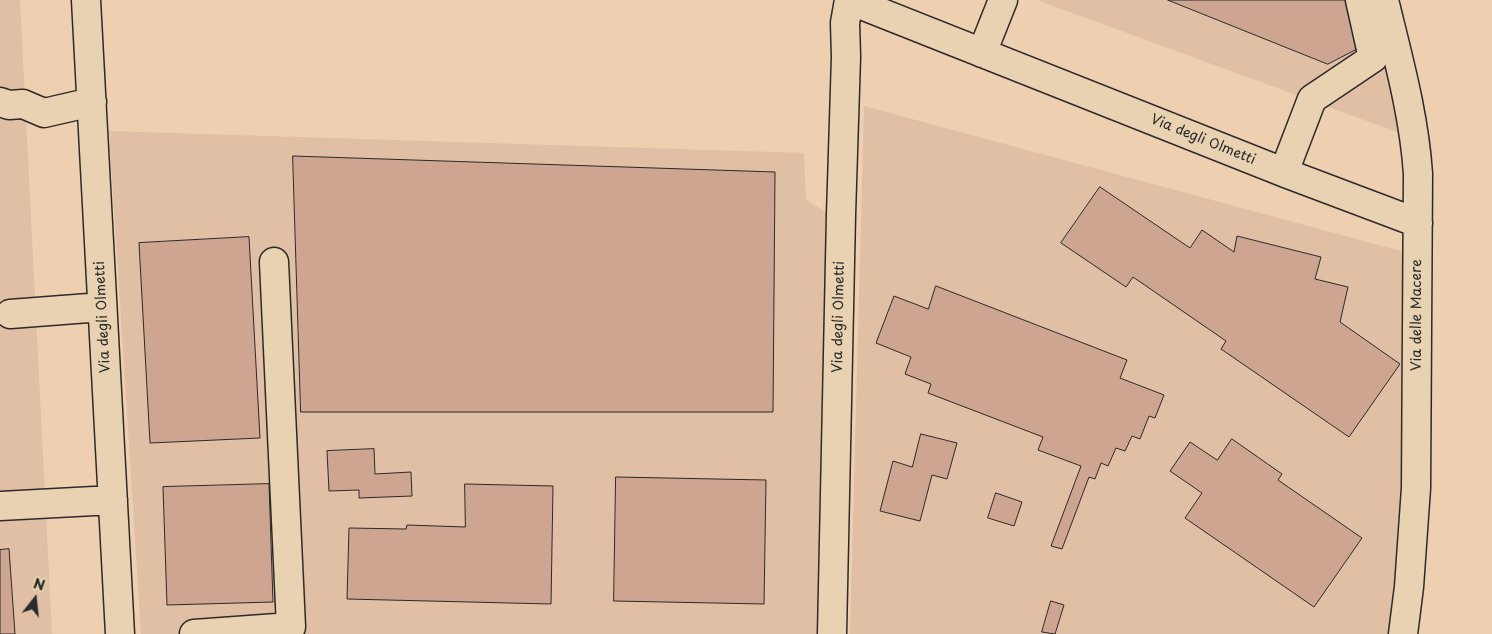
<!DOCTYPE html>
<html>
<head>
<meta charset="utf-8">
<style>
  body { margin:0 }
  #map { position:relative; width:1492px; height:634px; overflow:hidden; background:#eecfb0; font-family:"Playpen Sans",sans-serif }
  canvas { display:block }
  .north { position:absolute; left:10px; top:574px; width:50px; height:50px; -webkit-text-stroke:4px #e8d2b1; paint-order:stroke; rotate:16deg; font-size:14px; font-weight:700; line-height:20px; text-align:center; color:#2b2b2b }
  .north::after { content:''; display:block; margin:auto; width:18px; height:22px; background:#2b2b2b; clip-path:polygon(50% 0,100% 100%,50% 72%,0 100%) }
</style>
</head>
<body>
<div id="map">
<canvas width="1492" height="634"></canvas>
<div class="north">N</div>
</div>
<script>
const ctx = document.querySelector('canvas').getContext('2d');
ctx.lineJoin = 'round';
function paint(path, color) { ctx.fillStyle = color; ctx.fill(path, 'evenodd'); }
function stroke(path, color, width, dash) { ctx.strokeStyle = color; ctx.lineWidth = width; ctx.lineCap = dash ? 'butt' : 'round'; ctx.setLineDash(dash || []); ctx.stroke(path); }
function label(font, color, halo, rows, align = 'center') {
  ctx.font = font + ' "Playpen Sans",sans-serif'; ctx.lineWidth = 4; ctx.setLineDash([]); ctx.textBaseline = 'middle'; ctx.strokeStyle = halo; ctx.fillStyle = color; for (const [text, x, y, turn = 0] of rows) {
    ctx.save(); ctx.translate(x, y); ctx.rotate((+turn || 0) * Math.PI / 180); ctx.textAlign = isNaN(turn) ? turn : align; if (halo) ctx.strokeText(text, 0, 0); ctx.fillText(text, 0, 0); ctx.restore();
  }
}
const built = new Path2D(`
  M0,0h20l32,634h-52z
  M1037,0h337l31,135z
  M864,106l548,148 -7,296 -11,84h-544z
  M109,131l695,22 2,47 26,16 -13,418h-678z`);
const building = new Path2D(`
  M1168,0h179l10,49 -29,15z
  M293,156l482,16 -2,240h-472z
  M1100,187l90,61 12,-18 32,22 3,-16 84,21 -6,22 33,8 -8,35 60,42 -51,73 -128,-88 5,-8 -93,-64 -7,10 -65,-44z
  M249,237l11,201 -110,5 -11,-200z
  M936,286l191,74 -7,18 44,17 -9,23 -6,-2 -9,23 -8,-3 -7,15 -9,-3 -8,18 -7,-3 -6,16 -6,-2 -27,72 -11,-3 30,-80 -43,-16 5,-13 -115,-44 3,-9 -26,-10 6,-17 -35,-14 18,-47 34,13z
  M921,434l36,9 -10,36 -15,-4 -12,46 -40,-10 13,-50 19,6z
  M1232,439l50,35 -4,6 84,58 -48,69 -129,-89 17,-25 -32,-22 20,-29 27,18z
  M374,449l1,25 36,-2 1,24 -53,2v-8l-30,1 -2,-40z
  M616,477l150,3 -2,124 -150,-3z
  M269,484l4,118 -106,3 -4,-118z
  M465,484l88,2 -2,118 -204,-5 2,-71 57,1 1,-4 58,2z
  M996,493l26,9 -8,24 -26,-8z
  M9,549l6,85h-15v-84z
  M1051,601l13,4 -9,29 -13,-2z`);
const minor = new Path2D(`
  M86,0l34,634
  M849,0l439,174 130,49
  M1384,0c14,58 30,114 34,174l-2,314 -7,99 -6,47
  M982,53l21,-53
  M0,102l9,3 14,-1 21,9 48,-11
  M1284,172l28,-73 61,-41 -13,-58
  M10,314l92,-7
  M0,506l113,-6
  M194,634l97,-7 -17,-365
  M832,634l9,-419 5,-158 -1,-34 4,-23`);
const streetNames = [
  ["Via degli Olmetti",1203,140,22],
  ["Via delle Macere",1417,315,-90],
  ["Via degli Olmetti",103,317,-93],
  ["Via degli Olmetti",839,317,-89]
];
paint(built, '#e0bfa4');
paint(building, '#cda590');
stroke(building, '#2b2b2b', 1);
stroke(minor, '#2b2b2b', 31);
stroke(minor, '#e8d2b1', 28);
label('14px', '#2b2b2b', '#e8d2b1', streetNames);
</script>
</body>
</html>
